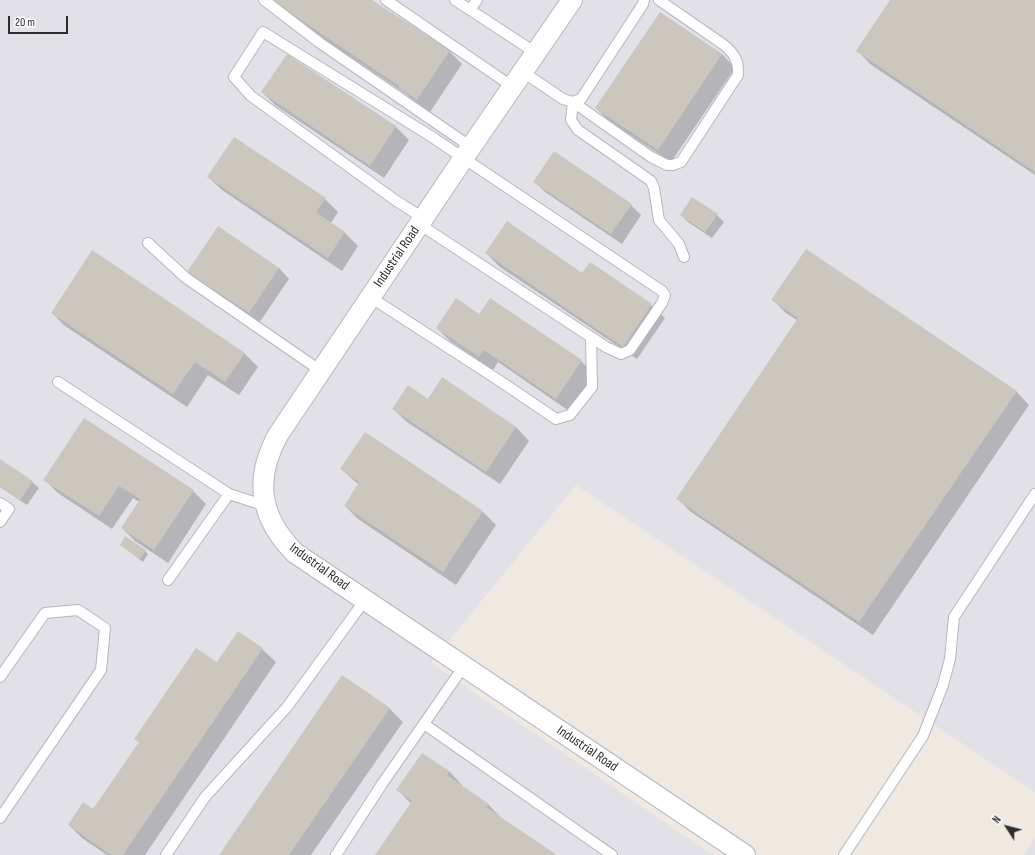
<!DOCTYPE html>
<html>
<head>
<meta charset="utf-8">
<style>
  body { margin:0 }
  #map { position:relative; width:1035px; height:855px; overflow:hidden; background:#efe9e1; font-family:"Sofia Sans Condensed",sans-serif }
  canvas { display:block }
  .north { position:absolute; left:987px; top:807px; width:40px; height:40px; -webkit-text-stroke:3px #fff; paint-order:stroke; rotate:306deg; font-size:11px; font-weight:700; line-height:16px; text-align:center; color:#2e2e2e }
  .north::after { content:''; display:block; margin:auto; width:14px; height:18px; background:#2e2e2e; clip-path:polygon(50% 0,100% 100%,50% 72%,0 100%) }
  .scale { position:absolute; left:8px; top:16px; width:60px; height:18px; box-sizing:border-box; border:2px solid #2e2e2e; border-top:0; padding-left:5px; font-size:12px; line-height:14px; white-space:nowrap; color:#2e2e2e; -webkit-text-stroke:3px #fff; paint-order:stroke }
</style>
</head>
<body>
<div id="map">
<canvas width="1035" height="855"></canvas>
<div class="north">N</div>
<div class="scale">20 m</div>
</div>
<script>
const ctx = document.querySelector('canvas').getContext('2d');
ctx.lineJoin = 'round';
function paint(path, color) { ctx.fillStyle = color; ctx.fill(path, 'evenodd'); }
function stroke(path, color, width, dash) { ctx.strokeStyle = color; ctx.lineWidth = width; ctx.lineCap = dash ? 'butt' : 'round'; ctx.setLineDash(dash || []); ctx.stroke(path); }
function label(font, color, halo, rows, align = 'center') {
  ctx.font = font + ' "Sofia Sans Condensed",sans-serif'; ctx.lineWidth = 3; ctx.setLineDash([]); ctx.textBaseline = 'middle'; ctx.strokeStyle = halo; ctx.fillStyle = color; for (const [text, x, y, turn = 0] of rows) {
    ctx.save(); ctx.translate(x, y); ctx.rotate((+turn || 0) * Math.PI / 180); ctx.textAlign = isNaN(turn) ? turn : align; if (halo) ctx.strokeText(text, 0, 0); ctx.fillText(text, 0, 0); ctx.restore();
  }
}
const industrial = new Path2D(`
  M0,0h1035v792l-459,-307 -145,178 282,192h-713z
  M1035,838v17h-11z`);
const shadow = new Path2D(`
  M271,0h100l78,51 13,13 -32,48 -17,-12 -7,-6 -125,-84z
  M891,0h144v175l-165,-111 -13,-14z
  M660,13l62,41 13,14 -64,94 -62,-41 -13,-13z
  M287,55l109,72 13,13 -25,38 -109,-73 -13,-13z
  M208,177l117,22 13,13 -7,11 14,10 13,13 -16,25 -120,-81z
  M535,182l96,23 10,10 -19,29 -77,-52z
  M681,215h36l7,7 -12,16 -24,-16z
  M218,228l61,40 10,11 -30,44 -61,-41 -10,-10z
  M486,253l97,21 68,31 14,13 -28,41 -137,-92z
  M773,300l243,91 13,14 -156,230 -182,-123 -13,-13 120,-178 -12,-8z
  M52,313l192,40 14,14 -19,28 -31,-20 -21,32 -122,-81z
  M479,315l102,46 13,13 -25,37 -71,-49 -5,8 -43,-29 -13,-13z
  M442,378l74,49 13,14 -29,43 -93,-62 -14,-13 35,-9z
  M365,434l118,78 13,13 -40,60 -98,-66 -13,-13 14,-21 -18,-16z
  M0,460l32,22 7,6 -12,17 -27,-18z
  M45,480l148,11 13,13 -38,59 -33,-22 -13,-13 17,-26 -6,-4 -21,31 -54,-36z
  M121,545l24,6 3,3 -5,8z
  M238,633l24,16 14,13 -131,193h-38l-25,-17 -13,-13 25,-15 124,-147z
  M343,677l47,32 13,13 -92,133h-91z
  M449,771l13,14 -1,1 27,18 13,14 54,37h-178l34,-51 -13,-14z`);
const building = new Path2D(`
  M271,0h101l78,50 -33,50 -19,-13 1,-1z
  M890,0h145v172l-179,-121z
  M660,12l62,42 -64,96 -63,-42z
  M287,54l109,72 -26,40 -109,-74z
  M234,137l92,61 -10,14 29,20 -17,26 -121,-81z
  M554,151l78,53 -21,30 -78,-52z
  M692,197l26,17 -13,18 -25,-17z
  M507,221l75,52 8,-11 62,42 -29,43 -138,-94z
  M218,226l61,42 -30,45 -62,-41z
  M806,249l211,142 -158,231 -183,-123 122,-181 -27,-18z
  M92,250l153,103 -20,29 -30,-20 -22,32 -122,-81z
  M456,298l23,16 11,-16 92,62 -26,39 -72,-49 -5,7 -43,-29z
  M442,377l74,50 -30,45 -94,-63 16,-24 20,14z
  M84,418l110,72 -40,60 -33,-22 19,-29 -21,-13 -20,30 -56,-36z
  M365,432l118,79 -40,61 -99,-66 15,-24 -19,-13z
  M0,459l33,22 -13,19 -20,-14z
  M125,536l21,14 -6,9 -20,-14z
  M238,631l25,17 -140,207h-12l-43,-30 15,-23 10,7 46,-67 -5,-3 62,-91 21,14z
  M342,675l48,33 -101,147h-70z
  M422,753l27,18 -2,4 42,29 -3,3 71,48h-182l37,-54 -16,-11z`);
const lane = new Path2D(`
  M264,0l56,43 151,104
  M386,0l127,87
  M455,0l81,53
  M659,0l65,45c11,9 15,17 14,30l-57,87 -8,3h-6l-16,-8 -78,-55 -2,18 7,10 73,51 3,7 5,32 20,24 5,13
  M470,10l7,-10
  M523,72l40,27 10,3 8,-3 62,-95 1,-4
  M419,224l187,123 15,7 9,-4 32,-47 3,-8 -3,-4 -233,-156 -166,-103 -29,45 17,19 144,104 28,18
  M148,243l38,35 135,93
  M370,297l133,86 53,36 14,-4 22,-28 -1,-50
  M58,382l171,112 37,12
  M0,503l9,6 -9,13
  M168,580l61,-86
  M0,677l45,-64 33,-3 27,18 -4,42 -101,148
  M424,724l188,131
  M166,855l39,-58 82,-90 78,-107
  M336,855l46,-71 82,-118
  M844,855l79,-119 20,-51 7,-26 4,-42 81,-123`);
const street = new Path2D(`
  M572,0l-101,147 -193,288c-24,44 -19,82 17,118l450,302`);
const streetNames = [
  ["Industrial Road",397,257,-56],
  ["Industrial Road",319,567,36],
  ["Industrial Road",587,749,34]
];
paint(industrial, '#e3e1e8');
paint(shadow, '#0003');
paint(building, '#cbc7bf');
stroke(lane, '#b4b7c1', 12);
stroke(street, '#b4b7c1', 22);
stroke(lane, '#fff', 10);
stroke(street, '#fff', 20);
label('14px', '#2e2e2e', '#fff', streetNames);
</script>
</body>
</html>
